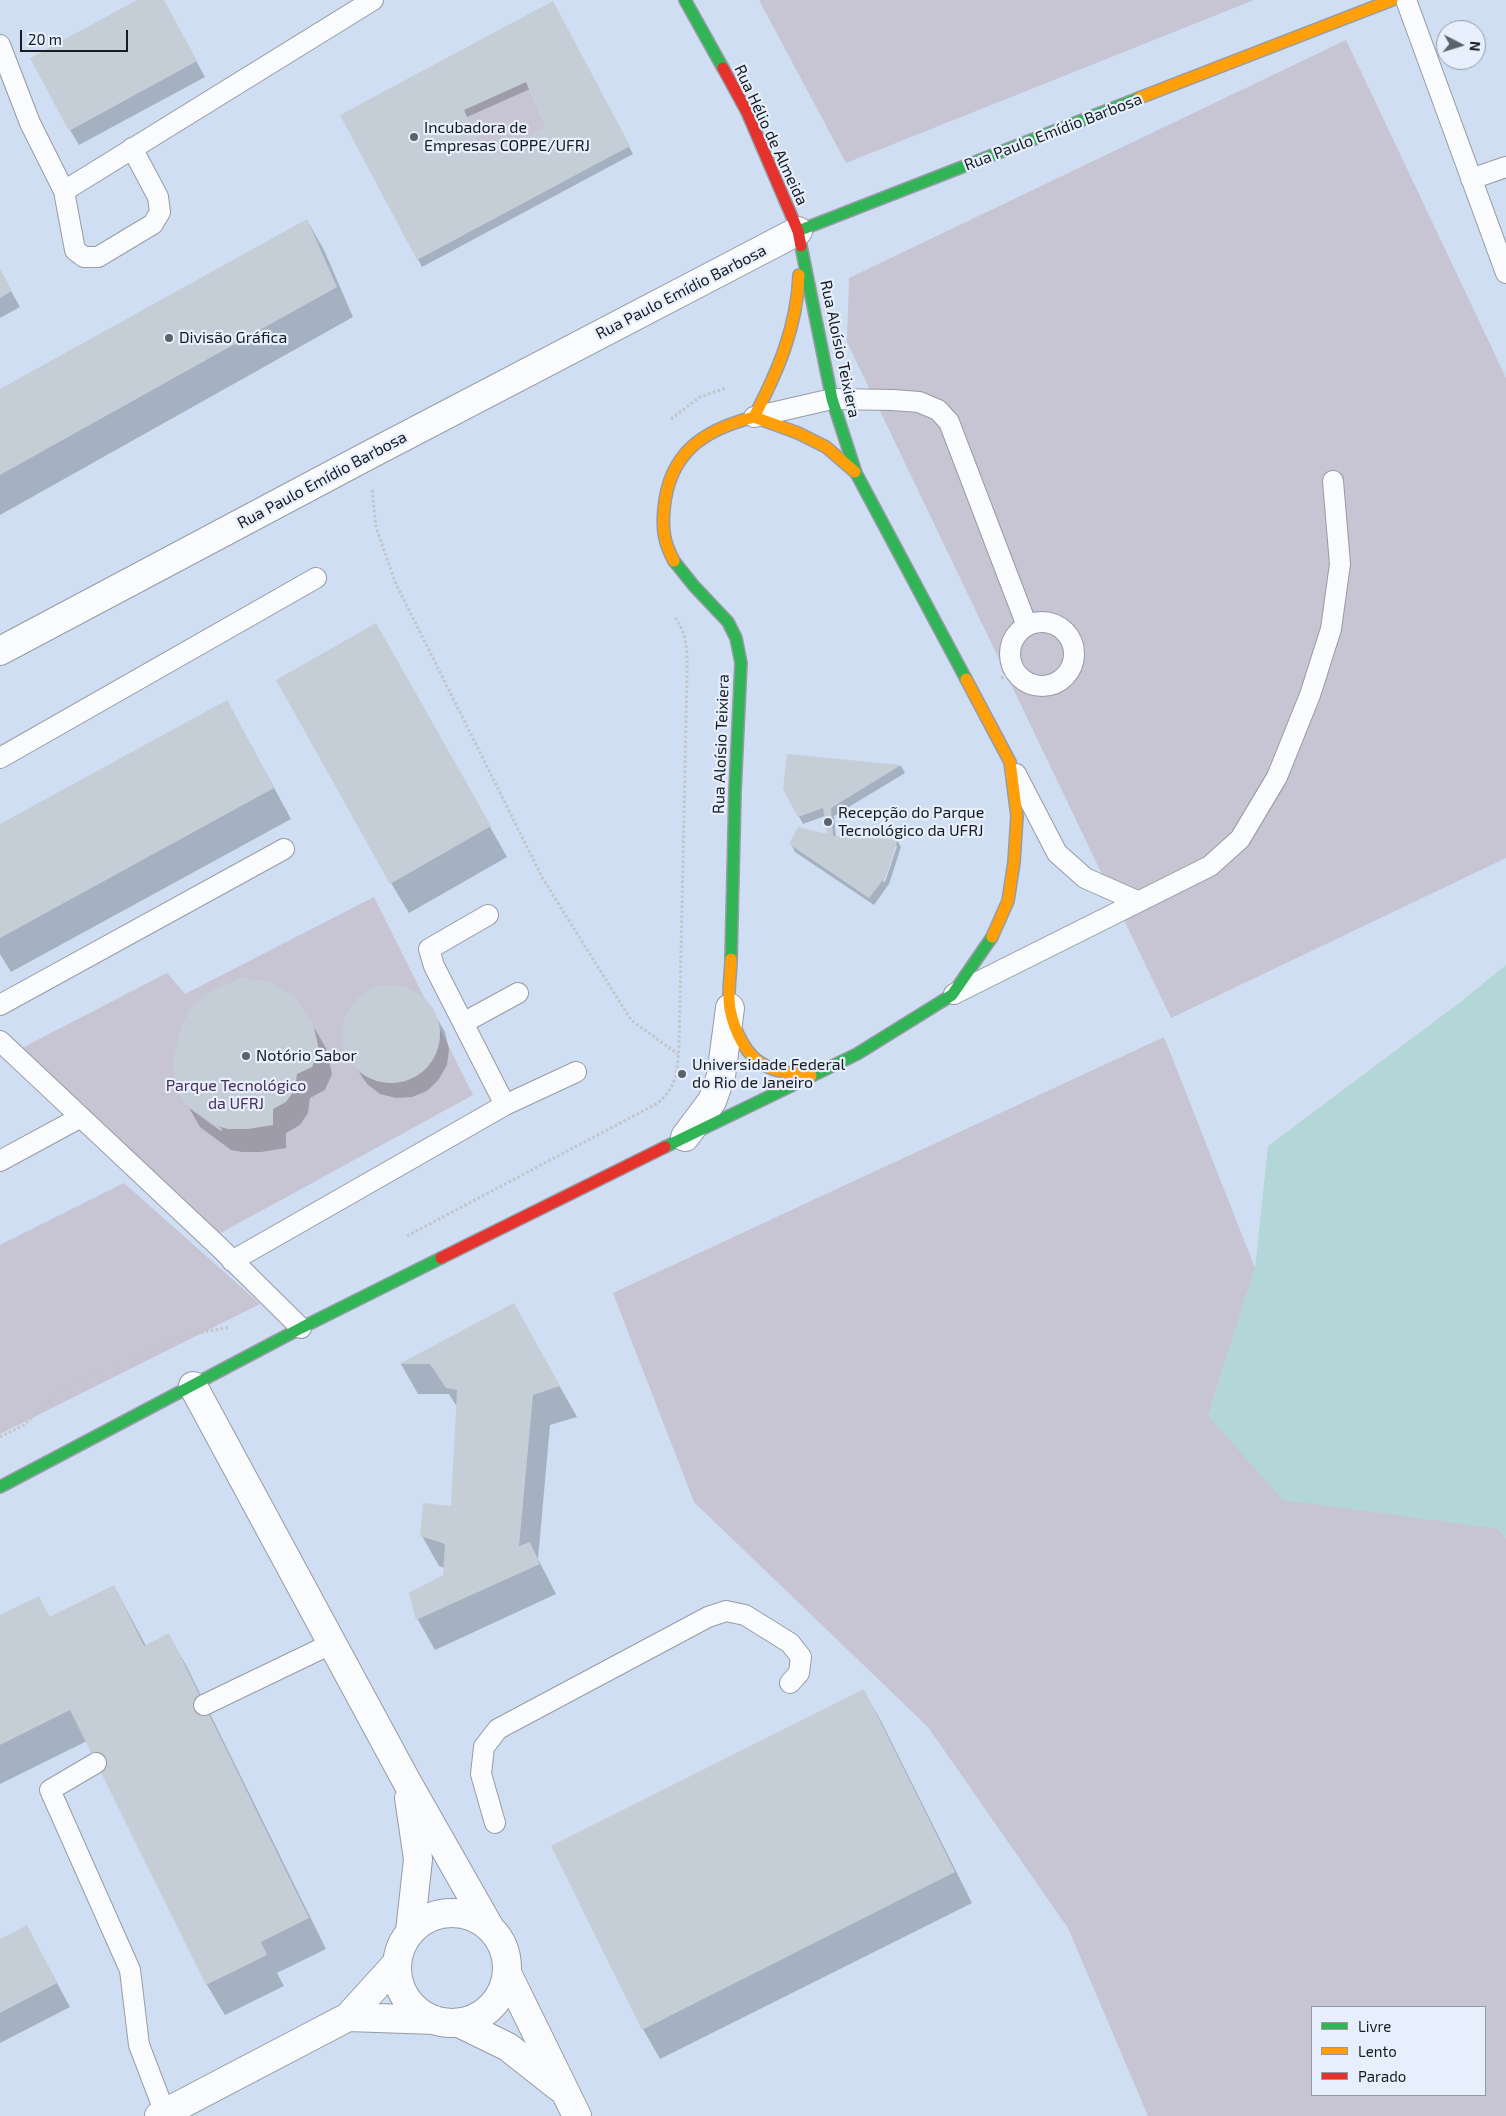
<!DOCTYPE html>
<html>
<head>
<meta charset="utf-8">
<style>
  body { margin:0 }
  #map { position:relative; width:1506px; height:2116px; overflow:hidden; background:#dbe4ef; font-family:"Exo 2",sans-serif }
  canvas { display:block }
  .legend { position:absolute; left:1311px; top:2006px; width:175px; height:90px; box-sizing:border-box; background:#e6effb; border:1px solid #939ba5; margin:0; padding:6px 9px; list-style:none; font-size:15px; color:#171c23 }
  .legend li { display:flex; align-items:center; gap:10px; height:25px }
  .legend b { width:25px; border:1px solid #939ba5 }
  .north { position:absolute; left:1436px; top:20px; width:50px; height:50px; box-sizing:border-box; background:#e6effb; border:1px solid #939ba5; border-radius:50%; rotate:95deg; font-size:14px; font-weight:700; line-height:20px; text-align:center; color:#171c23 }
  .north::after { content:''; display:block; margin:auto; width:18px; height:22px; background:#5c626a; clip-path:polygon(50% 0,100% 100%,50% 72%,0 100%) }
  .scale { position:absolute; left:20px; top:30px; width:108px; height:22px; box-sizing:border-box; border:2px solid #171c23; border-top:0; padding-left:6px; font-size:15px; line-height:18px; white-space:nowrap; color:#171c23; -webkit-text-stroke:4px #e6effb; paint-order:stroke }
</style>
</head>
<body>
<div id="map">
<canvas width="1506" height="2116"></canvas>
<ul class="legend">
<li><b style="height:6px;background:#30b455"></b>Livre</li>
<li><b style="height:6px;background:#ff9f0a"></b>Lento</li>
<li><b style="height:6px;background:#e5322d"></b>Parado</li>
</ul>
<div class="north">N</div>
<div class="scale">20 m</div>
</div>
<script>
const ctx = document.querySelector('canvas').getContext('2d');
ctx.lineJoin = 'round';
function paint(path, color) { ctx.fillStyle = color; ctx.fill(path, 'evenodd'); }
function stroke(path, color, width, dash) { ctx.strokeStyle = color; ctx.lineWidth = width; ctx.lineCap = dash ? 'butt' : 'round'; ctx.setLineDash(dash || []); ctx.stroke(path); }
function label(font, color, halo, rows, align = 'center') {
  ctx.font = font + ' "Exo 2",sans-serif'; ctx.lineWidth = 4.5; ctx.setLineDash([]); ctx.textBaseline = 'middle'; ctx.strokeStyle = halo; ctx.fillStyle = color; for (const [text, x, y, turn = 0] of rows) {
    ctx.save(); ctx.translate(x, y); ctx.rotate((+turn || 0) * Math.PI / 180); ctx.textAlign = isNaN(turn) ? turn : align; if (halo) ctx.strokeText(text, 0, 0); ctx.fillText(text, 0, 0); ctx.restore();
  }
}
const built = new Path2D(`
  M0,0h1506v965l-47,38 -191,143 -13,122 251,270v578h-1506zM1446,30h30v30h-30zM1312,2007h173v88h-173z`);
const green = new Path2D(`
  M759,0h495l-408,163z
  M1346,40l160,338v480l-335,160 -324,-676 2,-64z
  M526,82l20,46 -62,28 -20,-46z
  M374,897l99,198 -256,140 -195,-187 145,-75 18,21z
  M1164,1037l91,231 -47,148 291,113 7,9v578h-358l-80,-188 -140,-201 -234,-225 -81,-209zM1312,2007h173v88h-173z
  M124,1183l136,121 -260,130v-189z`);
const water = new Path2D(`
  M1506,965v573l-7,-9 -216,-29 -75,-84 47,-148 13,-122 191,-143z`);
const shadow = new Path2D(`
  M140,0h23l42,77 -126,68 -9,-15z
  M557,10l76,144 -211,113 -80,-151zM530,89l18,40 -64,29 -17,-41z
  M307,220l17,30 29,67 -353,198v-125z
  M0,271l20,36 -20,11z
  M393,655l114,202 -98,56 -18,-30z
  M227,701l64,118 -280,153 -11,-18v-128z
  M789,755l112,11 4,7 -71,43 2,22 61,2 4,7 -12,37 -15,21 -79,-53 -4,-8 37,-9 -3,-19 -22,8 -19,-35zM894,846h3l-12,36h-2z
  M387,986l15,1 14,6 12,10 17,29 4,17 -2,16 -8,14 -12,12 -15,6 -16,1 -16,-4 -13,-10 -19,-29 -4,-14v-16l5,-15 10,-12 13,-8z
  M312,1024l14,24 6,26 -7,16 -15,8 -2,15 -8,12 -14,8v15l-25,4h-19l-11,-2 -31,-23 -11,-19 32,23 1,-2 -34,-24v2l-11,-19z
  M514,1305l63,112 -27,8 -12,134 18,35 -121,56 -17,-30 -8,-27 34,-17 1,-8 -6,-2 -17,-30 30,-29 5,-100 -8,-13h-31l-17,-30z
  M114,1586l32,60 22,-11 18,30 140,284 -49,24 7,13 -59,29 -18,-30 -120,-244 -87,43v-168l38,-19 12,21z
  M864,1691l17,30 91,182 -312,156 -17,-30z
  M27,1927l43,80 -70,36v-103z`);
const building = new Path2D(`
  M137,0h27l33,61 -128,70 -39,-73z
  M553,1l77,145 -213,114 -77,-145zM526,82l20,46 -62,28 -20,-46z
  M307,219l30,68 -337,188v-86z
  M0,269l12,22 -12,7z
  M376,623l115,203 -101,58 -114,-204z
  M227,700l47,88 -274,150v-114z
  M787,754l114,11 -70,43 2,28 65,3 -12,37 -17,22 -80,-54 9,-17 29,7 -4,-26 -25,9 -15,-28z
  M240,978l28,3 25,14 20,28 6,27 -7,17 -15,7 -2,15 -9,13 -13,7v16l-25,4h-20l-11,-3 -32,-22 -9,-15 -3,-28 8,-35 12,-21 21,-15z
  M342 1034a49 49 0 1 1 98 0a49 49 0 1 1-98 0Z
  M514,1303l46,83 -27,9 -14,151 11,-4 10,22 -124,56 -7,-27 34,-18 2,-31 -25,-8 3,-33 28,3 6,-116 -11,-2 -16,-24h-31z
  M114,1585l30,61 25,-13 140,285 -48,24 6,13 -61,30 -136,-275 -70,35v-130l39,-19 10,21z
  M864,1689l91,183 -313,158 -91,-184z
  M27,1925l30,58 -57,30v-74z`);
const path = new Path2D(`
  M671,419l29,-22 26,-9
  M372,490l4,37 19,55 148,297 88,141 47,34
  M1001,678l14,-5
  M407,1236l251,-133c20,-18 19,-33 21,-58l8,-371c0,-22 1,-40 -13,-58
  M0,1437l24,-12 35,-34 112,-53 59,-11`);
const lane = new Path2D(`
  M1406,0l100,273
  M0,45l30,78 34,68 11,59 9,7h14l55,-33 7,-12 -2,-15 -26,-49
  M1471,179l35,-12
  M64,191l309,-191
  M754,417l78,-18 61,1 26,2 19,8 11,12 78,204
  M1010 654a32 32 0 1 1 64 0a32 32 0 1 1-64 0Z
  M0,758l316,-180
  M1016,774l41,79 28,25 52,23
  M488,915l-59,34 5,17 71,139
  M954,994l256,-128 30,-27 37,-62 33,-82 21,-66 9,-65 -7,-83
  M0,1005l284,-156
  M463,1023l55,-30
  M0,1041l218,205 83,82
  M0,1161l81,-44
  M232,1261l273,-156 71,-33
  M204,1705l129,-62
  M96,1763l-46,27 80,180 9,75 26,68
  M495,1823l-14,-49 3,-27 14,-18 210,-112 18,-6 19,4 45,28 11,14 -2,16 -9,10`);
const street = new Path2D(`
  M0,651l369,-196 429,-224
  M685,1137l27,-36 9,-25 9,-68
  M193,1386l214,396 83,146
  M409,1798l9,61 -8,73
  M397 1968a55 55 0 1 1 110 0a55 55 0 1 1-110 0Z
  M507,1973l70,143
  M348,2017l87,3
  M459,2023l49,24 52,41
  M159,2116l189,-99 49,-54`);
const fast = new Path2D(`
  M685,0l38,68
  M798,231l341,-133
  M801,246l31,153 24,74 110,206
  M674,561l20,25 34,36 8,16 5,25 -6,128 -4,168
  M665,1147l192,-93 95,-59 40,-58
  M0,1487l301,-159 140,-70`);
const slow = new Path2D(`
  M1139,98l253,-98
  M754,417l44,16 28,14 29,25
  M674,561c-10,-18 -12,-32 -10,-52 5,-56 39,-79 90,-92 24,-46 43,-90 45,-142
  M966,679l44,83 7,54 -3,46 -6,39 -16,36
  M731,959c0,15 -4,35 -1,50 4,21 16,48 36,57 14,7 30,8 45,10`);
const jam = new Path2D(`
  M723,68l24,44 51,119 3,15
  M441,1258l224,-111`);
const markers = [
  [414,137,5,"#5c626a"],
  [169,338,5,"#5c626a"],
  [828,822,5,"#5c626a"],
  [246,1056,5,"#5c626a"],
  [682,1074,5,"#5c626a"]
];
const poiNames = [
  ["Incubadora de",424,128],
  ["Empresas COPPE/UFRJ",424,146],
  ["Divisão Gráfica",179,338],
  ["Recepção do Parque",838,813],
  ["Tecnológico da UFRJ",838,831],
  ["Notório Sabor",256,1056],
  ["Universidade Federal",692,1065],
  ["do Rio de Janeiro",692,1083]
];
const streetNames = [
  ["Rua Paulo Emídio Barbosa",1053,132,-21],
  ["Rua Hélio de Almeida",771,135,65],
  ["Rua Paulo Emídio Barbosa",681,292,-27],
  ["Rua Aloísio Teixiera",840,349,78],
  ["Rua Paulo Emídio Barbosa",322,480,-28],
  ["Rua Aloísio Teixiera",721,744,-88]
];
const parkNames = [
  ["Parque Tecnológico",236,1086],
  ["da UFRJ",236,1104]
];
paint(built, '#cfdef2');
paint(green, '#c7c4d4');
paint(water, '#b3d6d9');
paint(shadow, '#0003');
paint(building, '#c5ced6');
stroke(lane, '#969ca5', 22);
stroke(street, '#969ca5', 30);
stroke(fast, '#969ca5', 14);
stroke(slow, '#969ca5', 14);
stroke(jam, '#969ca5', 14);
stroke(path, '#c3c5c9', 3, [2.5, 2.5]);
stroke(lane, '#fafbfd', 20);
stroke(street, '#fafbfd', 28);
stroke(fast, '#30b455', 11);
stroke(slow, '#ff9f0a', 11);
stroke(jam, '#e5322d', 11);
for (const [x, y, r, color] of markers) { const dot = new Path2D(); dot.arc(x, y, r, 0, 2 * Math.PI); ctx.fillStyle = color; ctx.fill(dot); stroke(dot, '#e6effb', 2); }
label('16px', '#171c23', '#e6effb', poiNames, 'left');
label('16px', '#171c23', '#e6effb', streetNames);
label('16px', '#4b305a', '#e6effb', parkNames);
</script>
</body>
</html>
